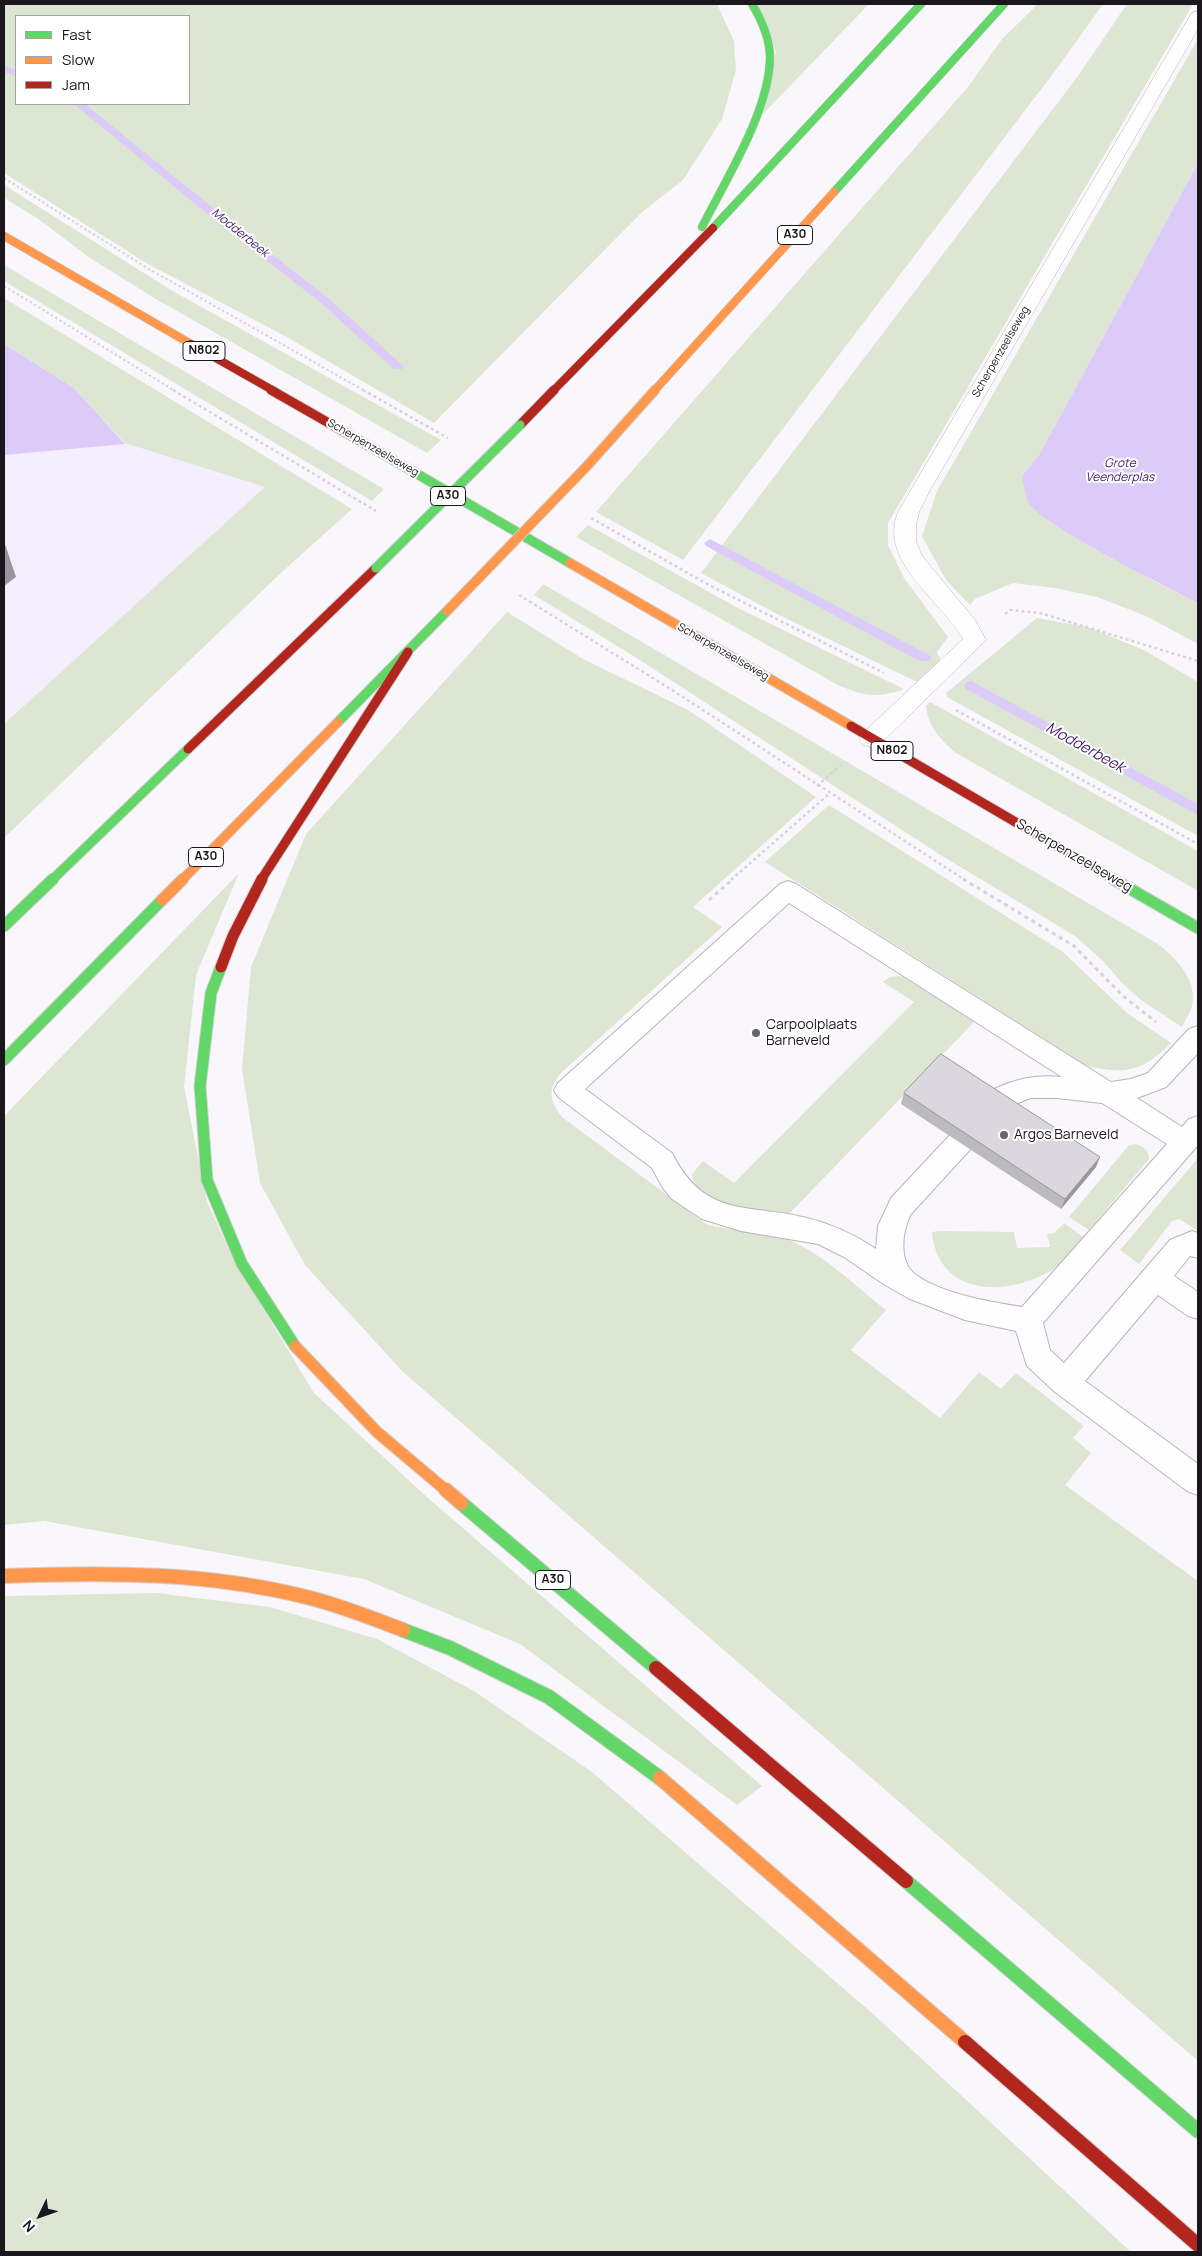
<!DOCTYPE html>
<html>
<head>
<meta charset="utf-8">
<style>
  body { margin:0 }
  #map { position:relative; width:1202px; height:2256px; overflow:hidden; background:#f9f7fc; font-family:Manrope,sans-serif }
  canvas { display:block }
  .frame { position:absolute; inset:0; border:5px solid #19171c; pointer-events:none }
  .legend { position:absolute; left:15px; top:15px; width:175px; height:90px; box-sizing:border-box; background:#fff; border:1px solid #a3a2a4; margin:0; padding:6px 9px; list-style:none; font-size:15px; color:#19171c }
  .legend li { display:flex; align-items:center; gap:10px; height:25px }
  .legend b { width:25px; border:1px solid #a3a2a4 }
  .north { position:absolute; left:15px; top:2191px; width:50px; height:50px; -webkit-text-stroke:4px #fff; paint-order:stroke; rotate:228deg; font-size:14px; font-weight:700; line-height:20px; text-align:center; color:#19171c }
  .north::after { content:''; display:block; margin:auto; width:18px; height:22px; background:#19171c; clip-path:polygon(50% 0,100% 100%,50% 72%,0 100%) }
</style>
</head>
<body>
<div id="map">
<canvas width="1202" height="2256"></canvas>
<div class="frame"></div>
<ul class="legend">
<li><b style="height:6px;background:#63d668"></b>Fast</li>
<li><b style="height:6px;background:#ff974d"></b>Slow</li>
<li><b style="height:6px;background:#b3261e"></b>Jam</li>
</ul>
<div class="north">N</div>
</div>
<script>
const ctx = document.querySelector('canvas').getContext('2d');
ctx.lineJoin = 'round';
function paint(path, color) { ctx.fillStyle = color; ctx.fill(path, 'evenodd'); }
function stroke(path, color, width, dash) { ctx.strokeStyle = color; ctx.lineWidth = width; ctx.lineCap = dash ? 'butt' : 'round'; ctx.setLineDash(dash || []); ctx.stroke(path); }
function label(font, color, halo, rows, align = 'center') {
  ctx.font = font + ' Manrope,sans-serif'; ctx.lineWidth = 4; ctx.setLineDash([]); ctx.textBaseline = 'middle'; ctx.strokeStyle = halo; ctx.fillStyle = color; for (const [text, x, y, turn = 0] of rows) {
    ctx.save(); ctx.translate(x, y); ctx.rotate((+turn || 0) * Math.PI / 180); ctx.textAlign = isNaN(turn) ? turn : align; if (halo) ctx.strokeText(text, 0, 0); ctx.fillText(text, 0, 0); ctx.restore();
  }
}
const built = new Path2D(`
  M4,426l121,17 142,44 -263,239z`);
const green = new Path2D(`
  M4,4h713l17,37 2,29 -14,49 -39,61 -42,33 -207,210 -149,-87 -139,-73 -142,-90zM16,16h173v88h-173z
  M757,4h112l-106,110 13,-63z
  M1038,4h65l-45,63 -375,493 -87,-48 372,-425 34,-48z
  M1127,4h66l-305,519v22l16,33 44,59 -11,15 4,9 -23,20h-3l-140,-68 -74,-40 377,-497z
  M1198,39v124l-159,292 -17,21 130,104 46,23v41l-52,-28 -49,-19 -42,-9 -42,-5 -38,16 -5,6 -24,-25 -24,-44 15,-45z
  M4,185l167,105 270,150 -14,13 -273,-155 -64,-40 -53,-40 -33,-20z
  M4,265l380,224 -12,12 -368,-220z
  M4,298l348,211 -69,62 -279,267v-114l261,-237 -140,-44 -51,-55 -70,-44z
  M588,525l148,82 168,82c-28,10 -40,7 -66,-4l-262,-148z
  M543,584l615,360c18,14 40,36 34,62 -2,7 -7,15 -10,21l-41,-27 -20,-18 -17,-20 -29,-26 -136,-82 -304,-197 -101,-62z
  M507,612l76,47 105,51 128,87 -123,110 29,20 -160,145c-15,17 -13,27 0,45l144,107c24,8 49,5 72,12 41,13 75,48 108,74l-35,40 89,68 39,-46 22,17 15,-16 68,53 -11,12 18,15 -26,32 133,96v480l-795,-689 -98,-107 -45,-82 -18,-114 9,-102 55,-133z
  M1037,618l50,9 57,23 54,32v154l-251,-139 -1,-4z
  M930,702l268,149v40l-242,-138c-15,-13 -28,-26 -30,-47z
  M829,805l234,147 64,61 44,30c-28,28 -45,32 -84,23l-322,-204z
  M239,873l-43,102 -12,112 23,115 26,57 81,134 114,105 334,288 -25,19 -217,-161 -156,-65 -320,-58 -40,4v-409z
  M899,976l12,2 65,42 -184,191 -8,5c-17,-4 -47,-5 -63,-11 -11,-4 -29,-19 -29,-31l11,-13 31,22 180,-181 -31,-20 7,-5z
  M1136,1144c8,3 13,6 13,15l-60,71 -20,-13 60,-72z
  M1198,1158v73l-19,-12 -7,2 -33,43 -19,-14z
  M1064,1223l19,14c-8,11 -16,23 -28,31 -44,29 -116,31 -123,-35l4,-2 78,1 3,16 33,-1 -3,-13 7,-1z
  M156,1593l114,14 107,32 97,52 118,81 280,241 259,239h-1127v-656z`);
const water = new Path2D(`
  M1198,163v440c-27,-14 -160,-80 -170,-101 -3,-7 -4,-18 -6,-26l17,-21z
  M4,344l70,44 51,56 -121,11z`);
const stream = new Path2D(`
  M4,66l12,4v6l-12,-4z
  M74,104h11l139,113 104,81 74,67 2,2 -2,2h-8l-74,-67 -104,-81z
  M710,539l219,116 2,3 -2,3h-10l-213,-115 -2,-3z
  M971,681l227,123v11l-232,-126 -2,-3 2,-3z`);
const pathFar2 = new Path2D(`
  M4,178l145,91 216,122
  M4,286l171,105`);
const pathFar1 = new Path2D(`
  M173,390l203,121
  M363,390l85,48
  M591,518l118,67 175,88
  M519,595l150,93 296,192
  M1005,614l5,-4 30,3 158,48
  M956,710l242,134
  M817,786l24,-21
  M731,880l98,-86`);
const path = new Path2D(`
  M963,879l111,67 49,50 33,26
  M709,900l24,-21`);
const lane = new Path2D(`
  M788,881l8,3 315,198 20,-3 17,-6 41,-44 9,-3v27l-32,34 -29,11 45,29 7,-8 9,-3v29l-155,178 7,27 14,13 106,-123 22,-9 6,2v25l-8,-2 -16,20 24,16v27l-10,-3 -30,-21 -73,86 113,83v31l-11,-4 -132,-99 -28,-26 -11,-35 -51,-11 -55,-21 -25,-14 -41,-28 -26,-13 -77,-13 -39,-12 -30,-20 -9,-11 -11,-20 -94,-71 -4,-7 4,-7 222,-199zM789,903l273,174c-26,-3 -47,2 -70,13l-101,108 -13,28 -2,23c-21,-14 -44,-25 -69,-31 -60,-15 -102,1 -135,-65l-87,-64zM1031,1098h26l45,5 65,41 -145,163c-32,-5 -79,-13 -106,-32 -18,-13 -14,-44 -5,-61l99,-108z`);
const street = new Path2D(`
  M1198,11v18l-268,461 -11,22 -3,13v16l6,15 53,64 11,20 -107,105 -8,2 -8,-2 -4,-6 4,-6 100,-94c-22,-39 -85,-77 -65,-127l292,-496 2,-3z`);
const fastFar3 = new Path2D(`
  M834,192l170,-188
  M702,227c24,-48 67,-115 68,-169 0,-18 -9,-39 -18,-54
  M713,228l208,-224`);
const fastFar2 = new Path2D(`
  M376,450l194,113
  M338,722l109,-111
  M1077,858l38,22
  M52,880l136,-131`);
const fastFar1 = new Path2D(`
  M1113,879l85,49
  M4,926l49,-47
  M221,967l-10,26 -11,93 7,94 35,84 53,82
  M4,1060l158,-160`);
const fast = new Path2D(`
  M461,1503l195,165
  M403,1630l47,18 99,49 111,81
  M906,1881l292,250`);
const slowFar3 = new Path2D(`
  M4,236l187,108
  M654,391l180,-199`);
const slowFar2 = new Path2D(`
  M587,466l68,-76
  M570,563l281,163
  M182,880l156,-158`);
const slowFar1 = new Path2D(`
  M162,900l21,-21
  M295,1346l82,86 71,60`);
const slow = new Path2D(`
  M446,1490l15,13
  M4,1576c102,-4 206,-4 306,22 32,8 62,20 93,32
  M660,1778l305,264`);
const jamFar3 = new Path2D(`
  M191,344l83,47
  M553,391l160,-163`);
const jamFar2 = new Path2D(`
  M271,390l105,60
  M520,425l34,-35
  M851,726l226,132
  M188,749l188,-181
  M261,880l147,-228`);
const jamFar1 = new Path2D(`
  M221,967l12,-31 29,-57`);
const jam = new Path2D(`
  M656,1668l250,213
  M965,2042l233,203`);
const fastBridge = new Path2D(`
  M376,568l144,-143`);
const slowBridge = new Path2D(`
  M447,611l140,-145`);
const wall = new Path2D(`
  M904,1093l192,74 -35,42 -160,-105z`);
const shadedWall = new Path2D(`
  M5,544l11,33 -12,9v-41z
  M1100,1157l-4,10 -35,42 4,-10z`);
const building = new Path2D(`
  M941,1054l159,103 -35,42 -161,-106z`);
const markers = [
  [756,1033,5,"#67656a"],
  [1004,1135,5,"#67656a"]
];
const farStreetnames = [
  ["Scherpenzeelseweg",1001,352,-60],
  ["Scherpenzeelseweg",373,448,30],
  ["Scherpenzeelseweg",723,652,30]
];
const farWaternames = [
  ["Modderbeek",240,233,39],
  ["Grote",1120,464],
  ["Veenderplas",1120,478]
];
const shields = [
  [795,235,35],
  [204,351,42],
  [448,496,35],
  [892,751,42],
  [206,857,35],
  [553,1580,35]
];
const shieldNames = [
  ["A30",795,235],
  ["N802",204,351],
  ["A30",448,496],
  ["N802",892,751],
  ["A30",206,857],
  ["A30",553,1580]
];
const streetNames = [
  ["Scherpenzeelseweg",1074,856,30]
];
const poiNames = [
  ["Carpoolplaats",766,1025],
  ["Barneveld",766,1041],
  ["Argos Barneveld",1014,1135]
];
const waterNames = [
  ["Modderbeek",1085,748,29]
];
paint(built, '#f4eefd');
paint(green, '#dde6d2');
paint(water, '#dccaf8');
paint(stream, '#dccaf8');
stroke(lane, '#b7b5ba', 2);
stroke(street, '#b7b5ba', 1);
stroke(fastFar3, '#d3d2d5', 9);
stroke(fastFar2, '#d3d2d5', 11);
stroke(fastFar1, '#d3d2d5', 13);
stroke(fast, '#d3d2d5', 16);
stroke(slowFar3, '#d3d2d5', 9);
stroke(slowFar2, '#d3d2d5', 11);
stroke(slowFar1, '#d3d2d5', 13);
stroke(slow, '#d3d2d5', 16);
stroke(jamFar3, '#d3d2d5', 9);
stroke(jamFar2, '#d3d2d5', 11);
stroke(jamFar1, '#d3d2d5', 13);
stroke(jam, '#d3d2d5', 16);
stroke(pathFar2, '#d4d4d5', 2, [2.5, 2.5]);
stroke(pathFar1, '#d4d4d5', 2.5, [3, 3]);
stroke(path, '#d4d4d5', 3, [4, 4]);
paint(lane, '#fefeff');
paint(street, '#fefeff');
stroke(fastFar3, '#63d668', 8);
stroke(fastFar2, '#63d668', 9);
stroke(fastFar1, '#63d668', 11);
stroke(fast, '#63d668', 14);
stroke(slowFar3, '#ff974d', 8);
stroke(slowFar2, '#ff974d', 9);
stroke(slowFar1, '#ff974d', 11);
stroke(slow, '#ff974d', 14);
stroke(jamFar3, '#b3261e', 8);
stroke(jamFar2, '#b3261e', 9);
stroke(jamFar1, '#b3261e', 11);
stroke(jam, '#b3261e', 14);
stroke(fastBridge, '#d3d2d5', 11, []);
stroke(slowBridge, '#d3d2d5', 11, []);
stroke(fastBridge, '#63d668', 9);
stroke(slowBridge, '#ff974d', 9);
paint(wall, '#bbbabf');
paint(shadedWall, '#99979b');
paint(building, '#dad8de');
stroke(building, '#99979b', 1);
for (const [x, y, r, color] of markers) { const dot = new Path2D(); dot.arc(x, y, r, 0, 2 * Math.PI); ctx.fillStyle = color; ctx.fill(dot); stroke(dot, '#fff', 2); }
label('11px', '#19171c', '#fff', farStreetnames);
label('italic 12px', '#421e67', '#fff', farWaternames);
for (const [x, y, w] of shields) { const box = new Path2D(); box.roundRect(x - w / 2, y - 9.5, w, 19, 4); ctx.fillStyle = '#fff'; ctx.fill(box); stroke(box, '#19171c', 1); }
label('bold 12px', '#19171c', null, shieldNames);
label('14px', '#19171c', '#fff', streetNames);
label('14px', '#19171c', '#fff', poiNames, 'left');
label('italic 15px', '#421e67', '#fff', waterNames);
</script>
</body>
</html>
